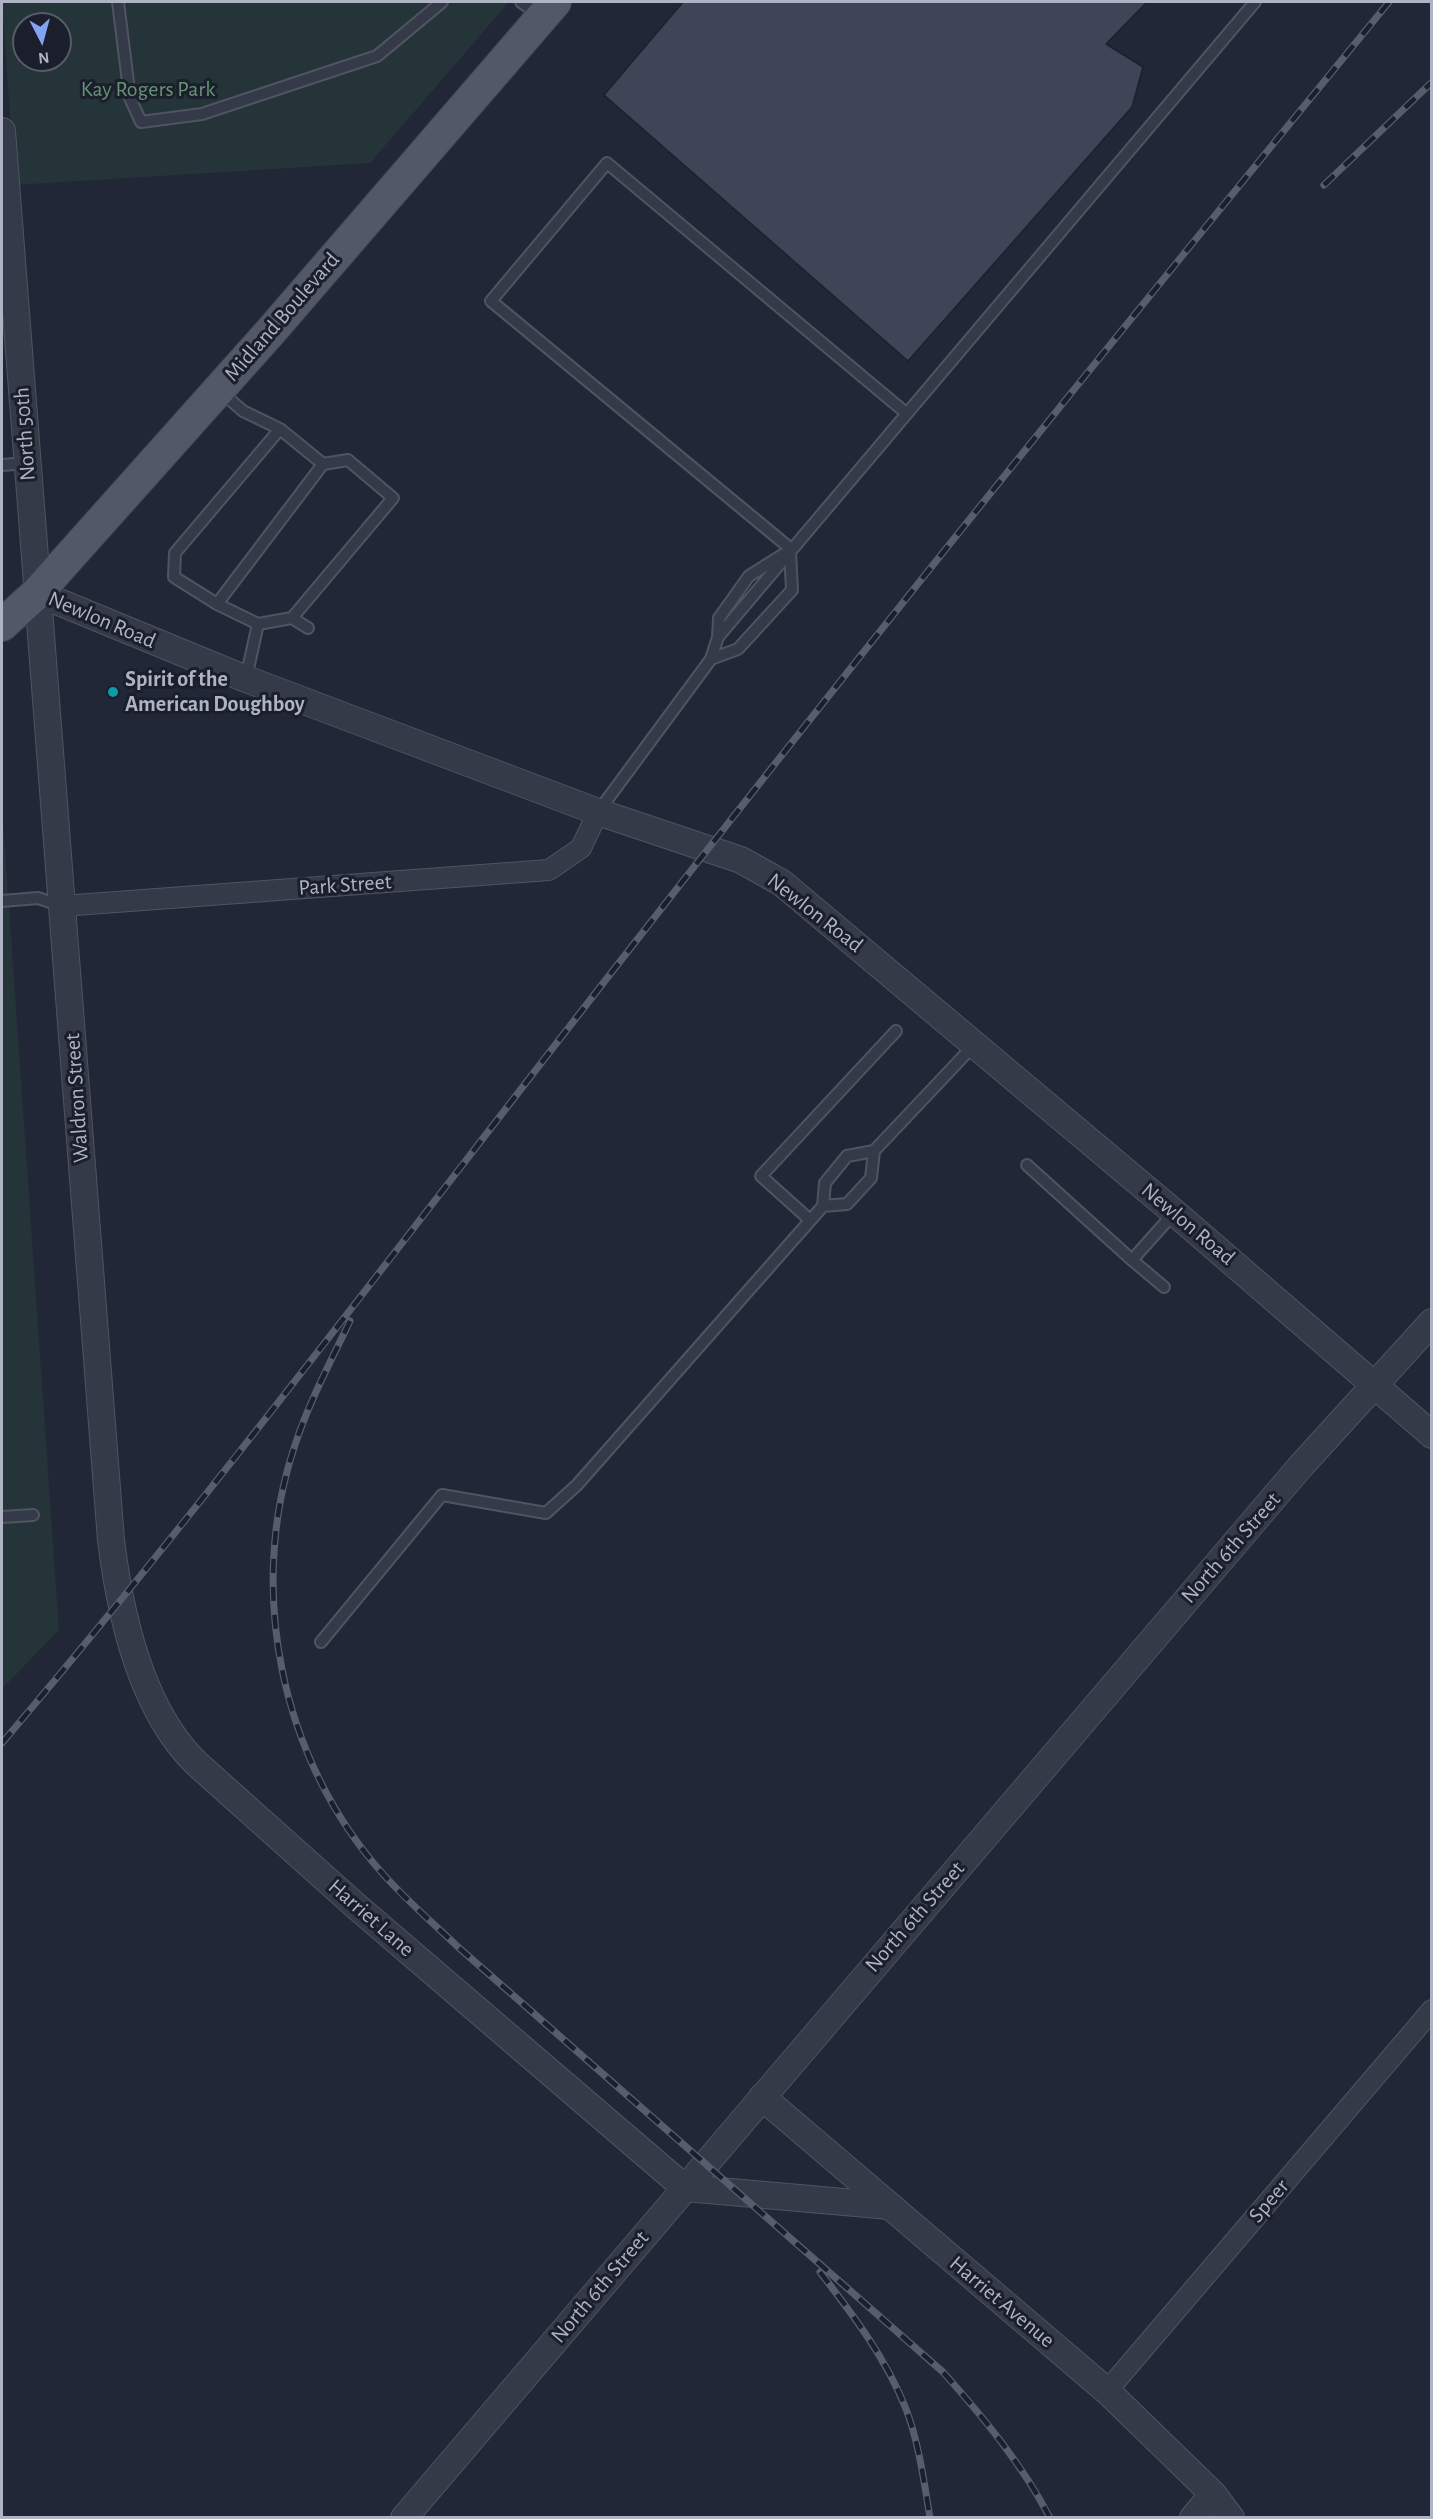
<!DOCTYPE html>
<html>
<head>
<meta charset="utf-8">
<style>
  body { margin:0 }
  #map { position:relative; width:1433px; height:2519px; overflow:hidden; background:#212736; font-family:"Alegreya Sans",sans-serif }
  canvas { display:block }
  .frame { position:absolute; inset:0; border:3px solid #aeb4c3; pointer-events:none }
  .north { position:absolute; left:12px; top:12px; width:60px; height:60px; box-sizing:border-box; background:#1a1f2b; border:2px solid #555b68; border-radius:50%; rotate:174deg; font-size:16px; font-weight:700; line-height:24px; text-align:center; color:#aeb4c3 }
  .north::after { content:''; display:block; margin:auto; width:21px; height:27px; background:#84a2f3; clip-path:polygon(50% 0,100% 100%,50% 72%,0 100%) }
</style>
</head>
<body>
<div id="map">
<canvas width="1433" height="2519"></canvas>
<div class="frame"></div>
<div class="north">N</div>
</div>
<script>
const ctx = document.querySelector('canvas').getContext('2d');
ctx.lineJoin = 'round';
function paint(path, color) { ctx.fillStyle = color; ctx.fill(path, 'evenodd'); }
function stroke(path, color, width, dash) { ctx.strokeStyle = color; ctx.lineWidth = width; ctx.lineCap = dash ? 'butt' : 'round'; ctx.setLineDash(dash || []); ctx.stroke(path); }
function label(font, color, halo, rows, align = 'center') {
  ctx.font = font + ' "Alegreya Sans",sans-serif'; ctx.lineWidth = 6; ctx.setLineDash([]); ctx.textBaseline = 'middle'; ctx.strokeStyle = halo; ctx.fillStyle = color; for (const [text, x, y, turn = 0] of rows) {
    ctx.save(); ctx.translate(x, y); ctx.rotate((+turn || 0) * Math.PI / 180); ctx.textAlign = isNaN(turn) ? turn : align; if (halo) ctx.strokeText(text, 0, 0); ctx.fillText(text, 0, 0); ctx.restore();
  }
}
const green = new Path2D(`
  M2,2h507l-139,161 -355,22zM24,24h36v36h-36z
  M2,805l57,825 -57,59z`);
const building = new Path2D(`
  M683,2h464l-41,42 37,23 -11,40 -224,254 -304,-266z`);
const service = new Path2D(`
  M118,2l12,96 11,24 61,-8 175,-58 65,-54
  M521,2l18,13
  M220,391l23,20 37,18
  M2,465l25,-2
  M791,549l-300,-248 116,-138 299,250
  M217,604l106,-140 -43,-35 -105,124 -1,24 43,27 41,20 -12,54
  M292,618l101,-120 -45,-38 -25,4
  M258,624l34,-6 16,10
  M718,637l1,-19 30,-42 35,-22
  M711,659l27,-10 54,-59 -2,-39
  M598,812l113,-153 7,-22 537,-635
  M2,901l36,-3 24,8
  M1027,1165l105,95 42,-47
  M823,1206l24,-2 24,-26 3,-27
  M810,1220l-49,-44 135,-145
  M1132,1260l32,27
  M2,1517l31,-2
  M321,1642l121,-147 104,18 31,-28 246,-279 2,-23 22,-27 27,-5 101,-107`);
const minor = new Path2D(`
  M62,906l487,-36 32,-22 17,-36
  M1107,2391l325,-381`);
const tertiary = new Path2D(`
  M2,131l109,1409c9,74 30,169 85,223l160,143 329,282 205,18
  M37,593l209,86 352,133 143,48 41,23 393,330 257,222
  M762,2097l345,294 106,103 18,24
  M404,2518l896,-1051 132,-145
  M1193,2518l20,-24`);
const primary = new Path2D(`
  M2,625l35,-32 235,-263 283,-328`);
const rail = new Path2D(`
  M1324,185l108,-103
  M350,1321c-19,40 -41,81 -55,124 -49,145 -14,315 88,429 23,26 50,49 75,73l485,425c40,45 79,92 107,146
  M2,1743c224,-264 431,-543 645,-816 243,-312 492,-619 742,-925
  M820,2272c33,43 66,86 86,137 13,34 18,73 24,109`);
const markers = [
  [113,692,6,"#0f9aa8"]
];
const parkNames = [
  ["Kay Rogers Park",148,89]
];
const streetNames = [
  ["Midland Boulevard",282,317,-49],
  ["North 50th",25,434,-94],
  ["Newlon Road",102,620,23],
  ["Park Street",345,885,-4],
  ["Newlon Road",815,913,38],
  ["Waldron Street",77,1098,-94],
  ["Newlon Road",1188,1224,40],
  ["North 6th Street",1231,1548,-49],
  ["North 6th Street",915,1917,-49],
  ["Harriet Lane",371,1918,41],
  ["Speer",1269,2201,-50],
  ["North 6th Street",600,2287,-50],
  ["Harriet Avenue",1002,2302,40]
];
const poiNames = [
  ["Spirit of the",125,679],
  ["American Doughboy",125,704]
];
paint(green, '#243438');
paint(building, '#3d4556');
stroke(building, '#1c212d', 1.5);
stroke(service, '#4f5461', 14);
stroke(minor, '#4f5461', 22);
stroke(tertiary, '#4f5461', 28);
stroke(primary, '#3e4350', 34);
stroke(service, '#343a47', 10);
stroke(minor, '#343a47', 20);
stroke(tertiary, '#343a47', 26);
stroke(primary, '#525867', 32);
stroke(rail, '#565d6e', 7);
stroke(rail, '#1a1f2b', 4.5, [14]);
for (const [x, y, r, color] of markers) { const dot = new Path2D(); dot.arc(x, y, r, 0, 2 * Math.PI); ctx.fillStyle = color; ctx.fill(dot); stroke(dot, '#1a1f2b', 2); }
label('22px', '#679376', '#1a1f2b', parkNames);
label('22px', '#aeb4c3', '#1a1f2b', streetNames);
label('bold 22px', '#aeb4c3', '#1a1f2b', poiNames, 'left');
</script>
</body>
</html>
